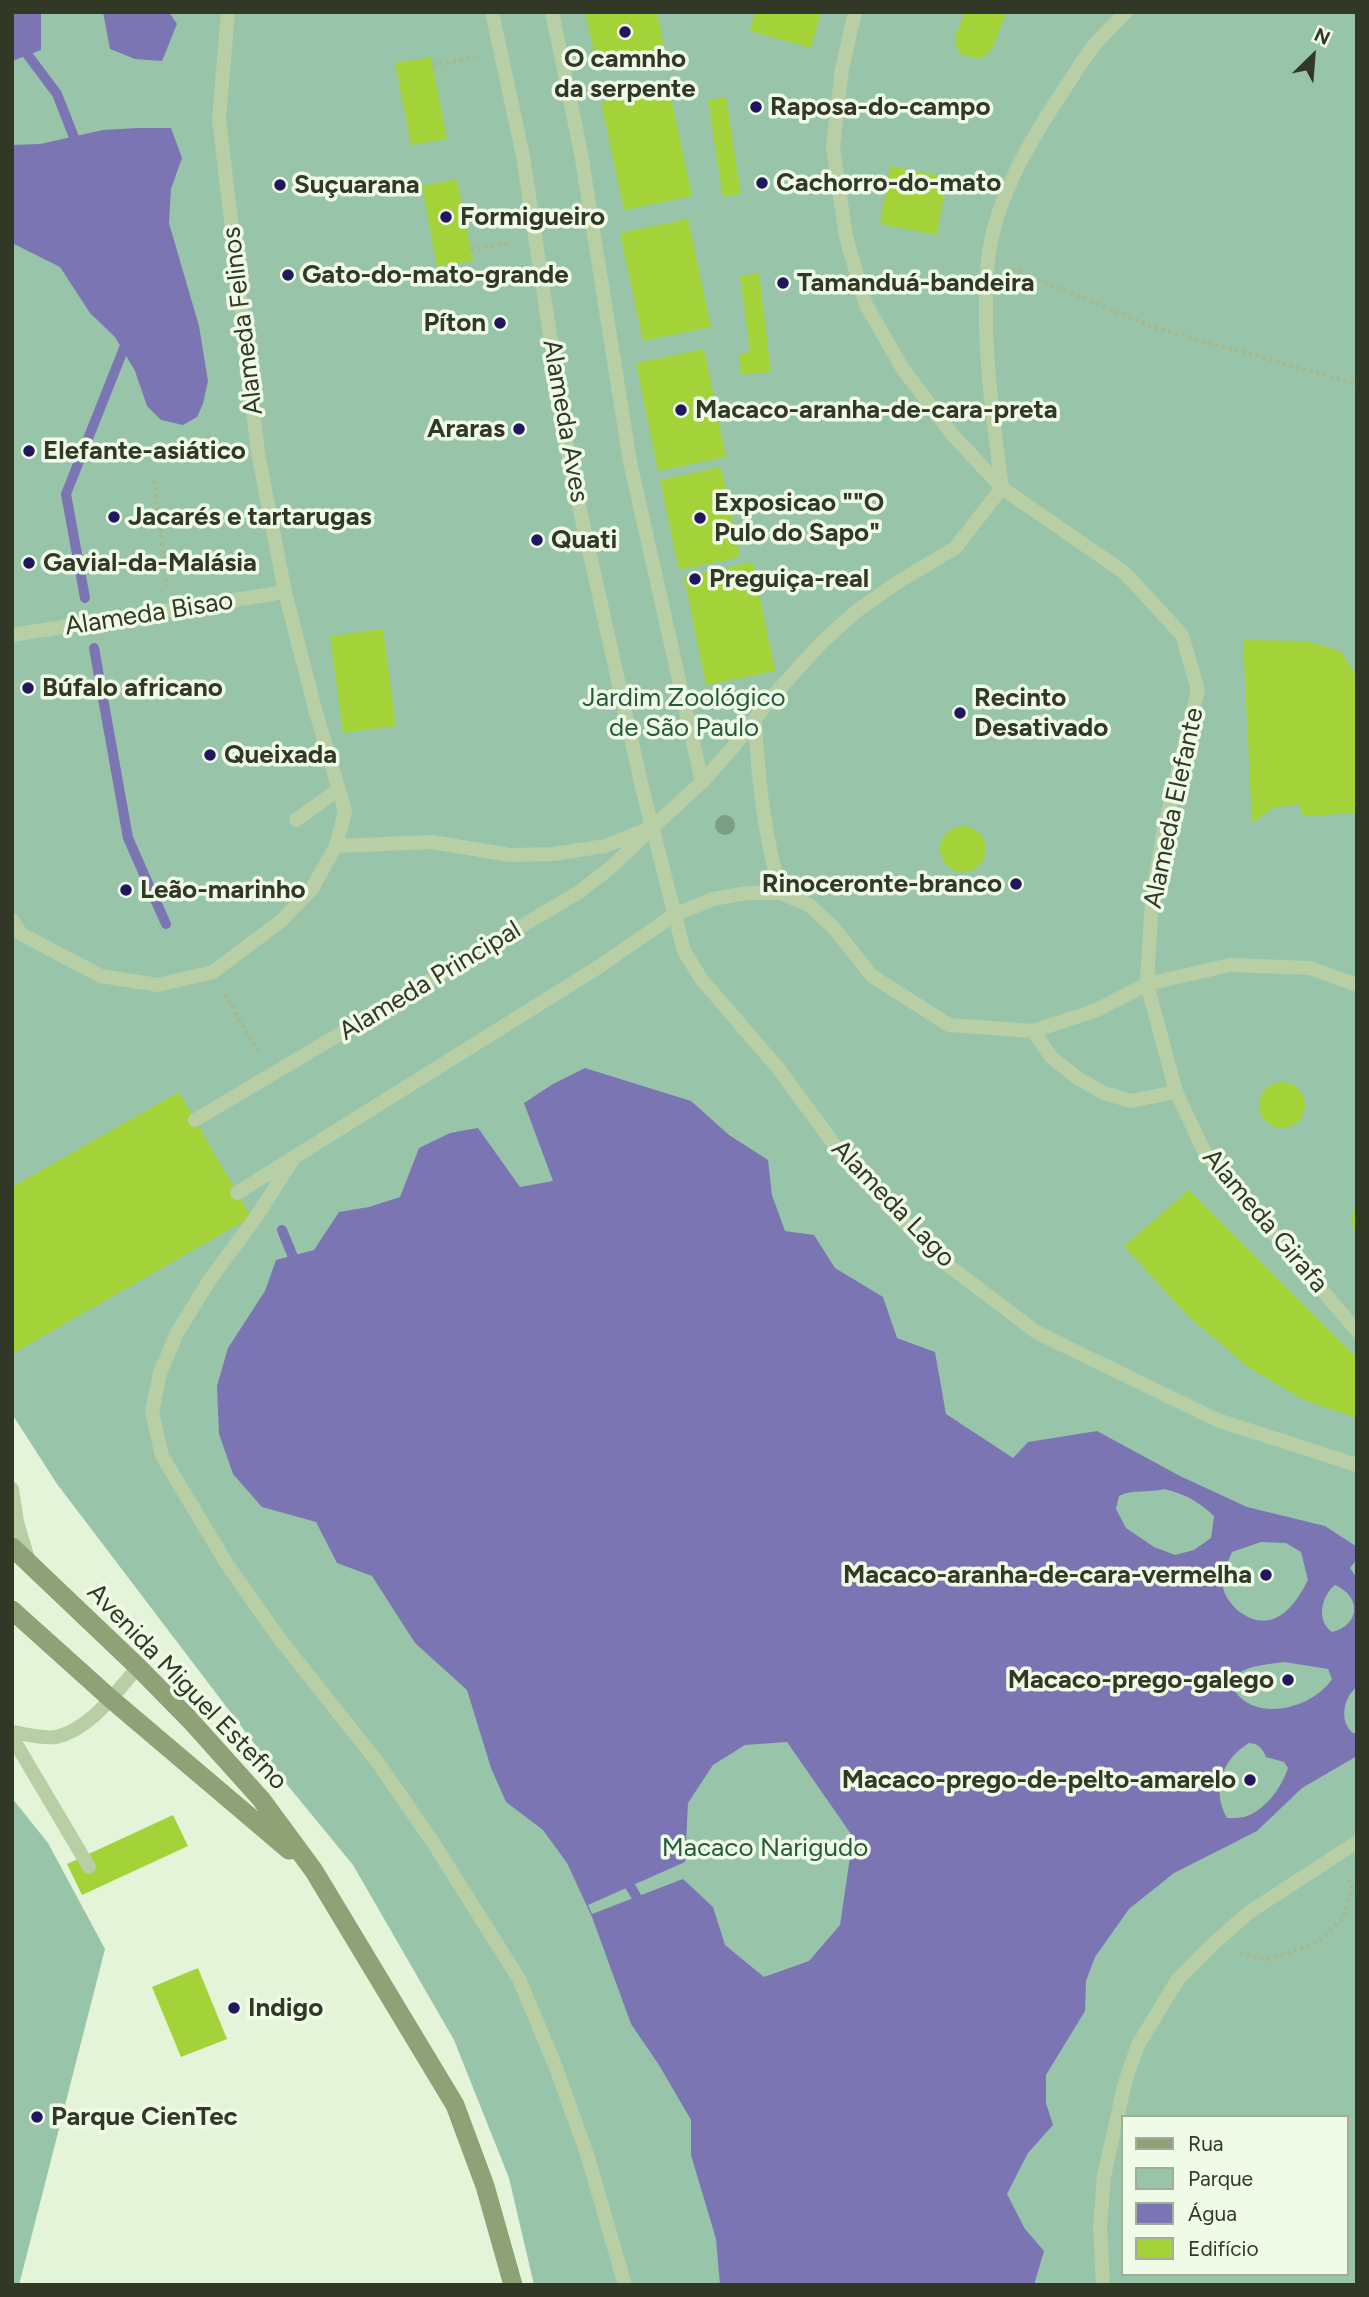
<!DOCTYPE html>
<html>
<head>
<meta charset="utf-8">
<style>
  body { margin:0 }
  #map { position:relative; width:1369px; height:2297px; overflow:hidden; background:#e4f4d9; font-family:Figtree,sans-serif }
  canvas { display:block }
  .frame { position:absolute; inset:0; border:14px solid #313826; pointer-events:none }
  .legend { position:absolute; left:1121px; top:2115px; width:228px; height:161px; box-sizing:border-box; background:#effbe6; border:2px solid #a3ad99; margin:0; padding:9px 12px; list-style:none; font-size:21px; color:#313826 }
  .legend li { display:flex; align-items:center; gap:14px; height:35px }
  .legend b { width:35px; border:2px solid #a3ad99 }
  .north { position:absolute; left:1278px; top:21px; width:70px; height:70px; -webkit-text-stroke:5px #effbe6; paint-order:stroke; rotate:25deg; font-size:19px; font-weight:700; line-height:28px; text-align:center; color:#313826 }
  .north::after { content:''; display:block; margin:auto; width:24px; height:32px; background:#313826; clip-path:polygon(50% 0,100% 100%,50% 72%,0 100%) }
</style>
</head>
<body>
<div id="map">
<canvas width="1369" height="2297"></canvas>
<div class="frame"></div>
<ul class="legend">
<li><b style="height:9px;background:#8ea275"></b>Rua</li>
<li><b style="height:19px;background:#98c5aa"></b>Parque</li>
<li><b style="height:19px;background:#7c75b4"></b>Água</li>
<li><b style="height:19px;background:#a3d339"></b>Edifício</li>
</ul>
<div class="north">N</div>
</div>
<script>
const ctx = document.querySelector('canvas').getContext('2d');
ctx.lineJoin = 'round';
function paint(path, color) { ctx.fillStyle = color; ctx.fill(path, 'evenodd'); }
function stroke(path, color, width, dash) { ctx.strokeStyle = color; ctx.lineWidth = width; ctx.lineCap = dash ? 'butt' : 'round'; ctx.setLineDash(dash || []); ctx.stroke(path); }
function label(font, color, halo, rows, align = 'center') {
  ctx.font = font + ' Figtree,sans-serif'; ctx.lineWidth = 7; ctx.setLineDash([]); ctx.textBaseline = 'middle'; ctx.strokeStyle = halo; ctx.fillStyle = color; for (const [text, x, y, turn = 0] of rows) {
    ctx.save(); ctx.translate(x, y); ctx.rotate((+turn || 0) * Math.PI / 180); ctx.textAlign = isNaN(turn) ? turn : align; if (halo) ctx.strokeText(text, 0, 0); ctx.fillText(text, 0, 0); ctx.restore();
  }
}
const green = new Path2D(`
  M12,12h1345v2273h-823l-25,-107 -55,-138 -101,-175 -87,-106 -209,-275 -45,-70zM1122,2117h224v157h-224z
  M12,1798l36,45 57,106 -86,336h-7z`);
const water = new Path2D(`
  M12,12h29v38l-29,11z
  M103,12h66l8,12 -15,37 -27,-2 -25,-10z
  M138,128h33l11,30 -11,31 -2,34 30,103 9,55 -5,23 -6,13 -14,8 -22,-5 -14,-14 -12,-35 -20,-34 -25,-24 -30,-46 -48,-24v-98l28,-1 63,-14z
  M585,1068l106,33 38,34 39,25 4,35 13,36 29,4 21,33 48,29 14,41 38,14 11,62 67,44 15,-16 69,-11 83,45 67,31 78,19 32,21v12l-7,9 7,10v68c-3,14 0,27 0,41 -14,10 -18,35 -4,46h4v23l-55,32 -45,43 -83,42 -45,36 -34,48 -9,24 -1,30 -39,64v28l7,22 -25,28 -21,41 18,35 19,22 -10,34h-314l-4,-46 -25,-84v-35l-32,-55 -28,-41 -39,-107 -25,-54 -24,-33 -37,-28 -15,-34 -24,-78 -52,-47 -43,-67 -35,-13 -21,-41 -54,-15 -29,-33 -14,-40 -2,-48 11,-38 37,-57 11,-31 38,-10 25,-38 30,-5 31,-10 19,-49 31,-15 28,-5 42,59 33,-6 -29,-78 29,-19zM1164,1489c21,5 34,12 50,27l-3,22 -17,12 -19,5 -21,-8 -28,-19 -10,-19 3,-13c13,-7 30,-3 45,-7zM1261,1542l25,1 15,9 7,28c-8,15 -18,33 -35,39 -23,9 -55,-19 -50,-42 1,-8 6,-17 9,-25zM1335,1585c26,11 26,40 -3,47 -16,-11 -11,-36 3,-47zM1284,1662l44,7 4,10c-21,32 -85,46 -102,3 11,-17 35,-17 54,-20zM787,1742l66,95 -13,88 -31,36 -45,16 -39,-32 -12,-38 -30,-28 -91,35 -4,-9 97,-43 3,-59 25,-38 32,-20zM1249,1743c10,1 13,5 17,14l18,5 4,6c-6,19 -23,43 -44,49 -5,1 -11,1 -17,1 -16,-28 -5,-59 22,-75z`);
const stream = new Path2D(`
  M12,34l45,60 22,56
  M85,598l-19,-104 62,-156
  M94,648l34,190 38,86
  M282,1230l16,39
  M623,1874l20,34`);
const building = new Path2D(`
  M585,12h72l8,39 -68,14z
  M755,12h66l-10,36 -61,-17z
  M965,12h42l-15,37 -11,10 -19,-4 -7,-10 1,-11z
  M431,57l16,82 -36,6 -16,-82z
  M669,88l23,108 -68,14 -23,-108z
  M726,97l15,97 -18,3 -15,-97z
  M890,166l57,11 -10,58 -57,-11z
  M457,179l16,82 -36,6 -15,-81z
  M688,219l23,108 -68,14 -23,-108z
  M759,273l12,99 -30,3 -2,-21 11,-2 -10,-76z
  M704,349l22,108 -68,14 -22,-108z
  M721,467l19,90 -61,13 -19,-90z
  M753,562l22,109 -69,14 -22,-108z
  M383,629l13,97 -53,7 -13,-97z
  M1243,640l63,1 35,10 16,27v135l-54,3 -4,-12 -26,4 -21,15z
  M940 849a23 23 0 1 1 46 0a23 23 0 1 1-46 0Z
  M1259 1105a23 23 0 1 1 46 0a23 23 0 1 1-46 0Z
  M179,1092l72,125 -239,137v-167z
  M1189,1190l168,168v60l-53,-18 -56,-33 -60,-51 -64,-70z
  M1357,1202v36l-6,-18z
  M173,1815l15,31 -106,49 -15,-31z
  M198,1968l29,71 -46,18 -29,-70z`);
const path = new Path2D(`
  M432,65l44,-8
  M470,249l41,-6
  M1012,269l141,58 204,57
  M154,480l13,106
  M225,994l34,60
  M1240,1953l27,7 51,-18 26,-25 8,-29 -4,-11`);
const service = new Path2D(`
  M492,12l31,144 46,305 72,322 43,168 18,29 76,88 69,94 89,94 100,76 181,88 140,45
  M552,12l29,141 49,309 72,320
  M855,12l-13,57 -9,78 13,90 20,68 37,64 49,65 50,54
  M1002,488c-10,-76 -21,-152 -14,-228 7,-64 46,-126 81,-178 9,-13 17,-28 27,-39 10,-11 20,-21 30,-31
  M12,635l273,-43
  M755,719c3,60 9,117 26,174
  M296,820l43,-31
  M12,920l9,14 80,42 57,9 55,-13 68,-51 30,-31 25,-44 9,-35 -30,-102 -30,-117 -27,-139 -39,-335 9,-106
  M1357,985l-47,-17 -80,-3 -83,19 29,108 30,63 151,176
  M1033,1031l18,26 28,22 25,14 27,8 45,-9
  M195,1120l384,-228 30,-23 38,-36
  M292,1161l-34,53 -49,67 -32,52 -17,40 -8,39 10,44 65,108 52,74 100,126 57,83 83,132 36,86 32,89 38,131
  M237,1193l360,-225 77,-53 39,-16 33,-6h35l28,12 24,22 39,49 77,49 84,6 64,-21 50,-26 5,-85 12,-71 34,-138 -16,-55 -57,-62 -123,-85 -47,60 -57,34 -40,28 -36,32 -50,55 -37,48 -33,37 -49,45 -48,19 -51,8 -44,1 -78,-13 -96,4
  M12,1489l5,33
  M12,1515l5,7 12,40
  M12,1732c13,2 31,7 44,5 35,-8 60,-45 82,-70
  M12,1737l77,130
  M1103,2285l-3,-58 4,-51 21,-94 13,-37 40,-66 33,-33 37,-33 109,-71`);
const secondary = new Path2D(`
  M12,1547l126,120 52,53 71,79 53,72 141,234 30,81 28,99
  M12,1610l99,89 178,151`);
const trees = [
  [725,825]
];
const markers = [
  [625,32,7,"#21175e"],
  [756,107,7,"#21175e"],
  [762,183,7,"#21175e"],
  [280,185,7,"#21175e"],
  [446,217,7,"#21175e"],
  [288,275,7,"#21175e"],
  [783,283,7,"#21175e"],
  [500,323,7,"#21175e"],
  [681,410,7,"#21175e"],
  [519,429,7,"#21175e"],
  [29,451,7,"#21175e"],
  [114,517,7,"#21175e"],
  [700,518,7,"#21175e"],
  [537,540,7,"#21175e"],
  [29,563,7,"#21175e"],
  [695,579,7,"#21175e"],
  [28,688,7,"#21175e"],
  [960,713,7,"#21175e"],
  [210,755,7,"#21175e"],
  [1016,884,7,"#21175e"],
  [126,890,7,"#21175e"],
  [1266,1575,7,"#21175e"],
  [1288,1680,7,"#21175e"],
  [1250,1780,7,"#21175e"],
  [234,2008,7,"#21175e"],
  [37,2117,7,"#21175e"]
];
const poiNames = [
  ["O camnho",625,59,"center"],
  ["da serpente",625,89,"center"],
  ["Raposa-do-campo",770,107],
  ["Cachorro-do-mato",776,183],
  ["Suçuarana",294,185],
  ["Formigueiro",460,217],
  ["Gato-do-mato-grande",302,275],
  ["Tamanduá-bandeira",797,283],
  ["Píton",486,323,"right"],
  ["Macaco-aranha-de-cara-preta",695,410],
  ["Araras",505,429,"right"],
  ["Elefante-asiático",43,451],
  ["Exposicao \"\"O",714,503],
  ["Pulo do Sapo\"",714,533],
  ["Jacarés e tartarugas",128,517],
  ["Quati",551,540],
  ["Gavial-da-Malásia",43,563],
  ["Preguiça-real",709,579],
  ["Búfalo africano",42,688],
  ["Recinto",974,698],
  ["Desativado",974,728],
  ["Queixada",224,755],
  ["Rinoceronte-branco",1002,884,"right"],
  ["Leão-marinho",140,890],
  ["Macaco-aranha-de-cara-vermelha",1252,1575,"right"],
  ["Macaco-prego-galego",1274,1680,"right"],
  ["Macaco-prego-de-pelto-amarelo",1236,1780,"right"],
  ["Indigo",248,2008],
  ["Parque CienTec",51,2117]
];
const streetNames = [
  ["Alameda Felinos",243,321,-97],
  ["Alameda Aves",565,421,80],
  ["Alameda Bisao",149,614,-9],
  ["Alameda Elefante",1174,808,-78],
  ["Alameda Principal",430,981,-31],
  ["Alameda Lago",893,1204,46],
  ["Alameda Girafa",1265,1221,50],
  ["Avenida Miguel Estefno",187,1687,46]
];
const parkNames = [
  ["Jardim Zoológico",684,698],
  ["de São Paulo",684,728],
  ["Macaco Narigudo",765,1848]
];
paint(green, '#98c5aa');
paint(water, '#7c75b4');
stroke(stream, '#7c75b4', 10);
paint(building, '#a3d339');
stroke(path, '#a4ba8e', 4.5, [3.5, 3.5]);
stroke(service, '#b8cea4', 14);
stroke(secondary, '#8ea275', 19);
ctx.fillStyle = '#7c9f83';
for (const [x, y] of trees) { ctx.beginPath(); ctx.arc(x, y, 10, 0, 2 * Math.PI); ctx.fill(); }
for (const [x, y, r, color] of markers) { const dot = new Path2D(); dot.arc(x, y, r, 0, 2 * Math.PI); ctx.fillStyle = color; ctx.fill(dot); stroke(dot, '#effbe6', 2.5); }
label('bold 26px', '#313826', '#effbe6', poiNames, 'left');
label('26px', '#313826', '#effbe6', streetNames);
label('26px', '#27593d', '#effbe6', parkNames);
</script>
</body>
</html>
